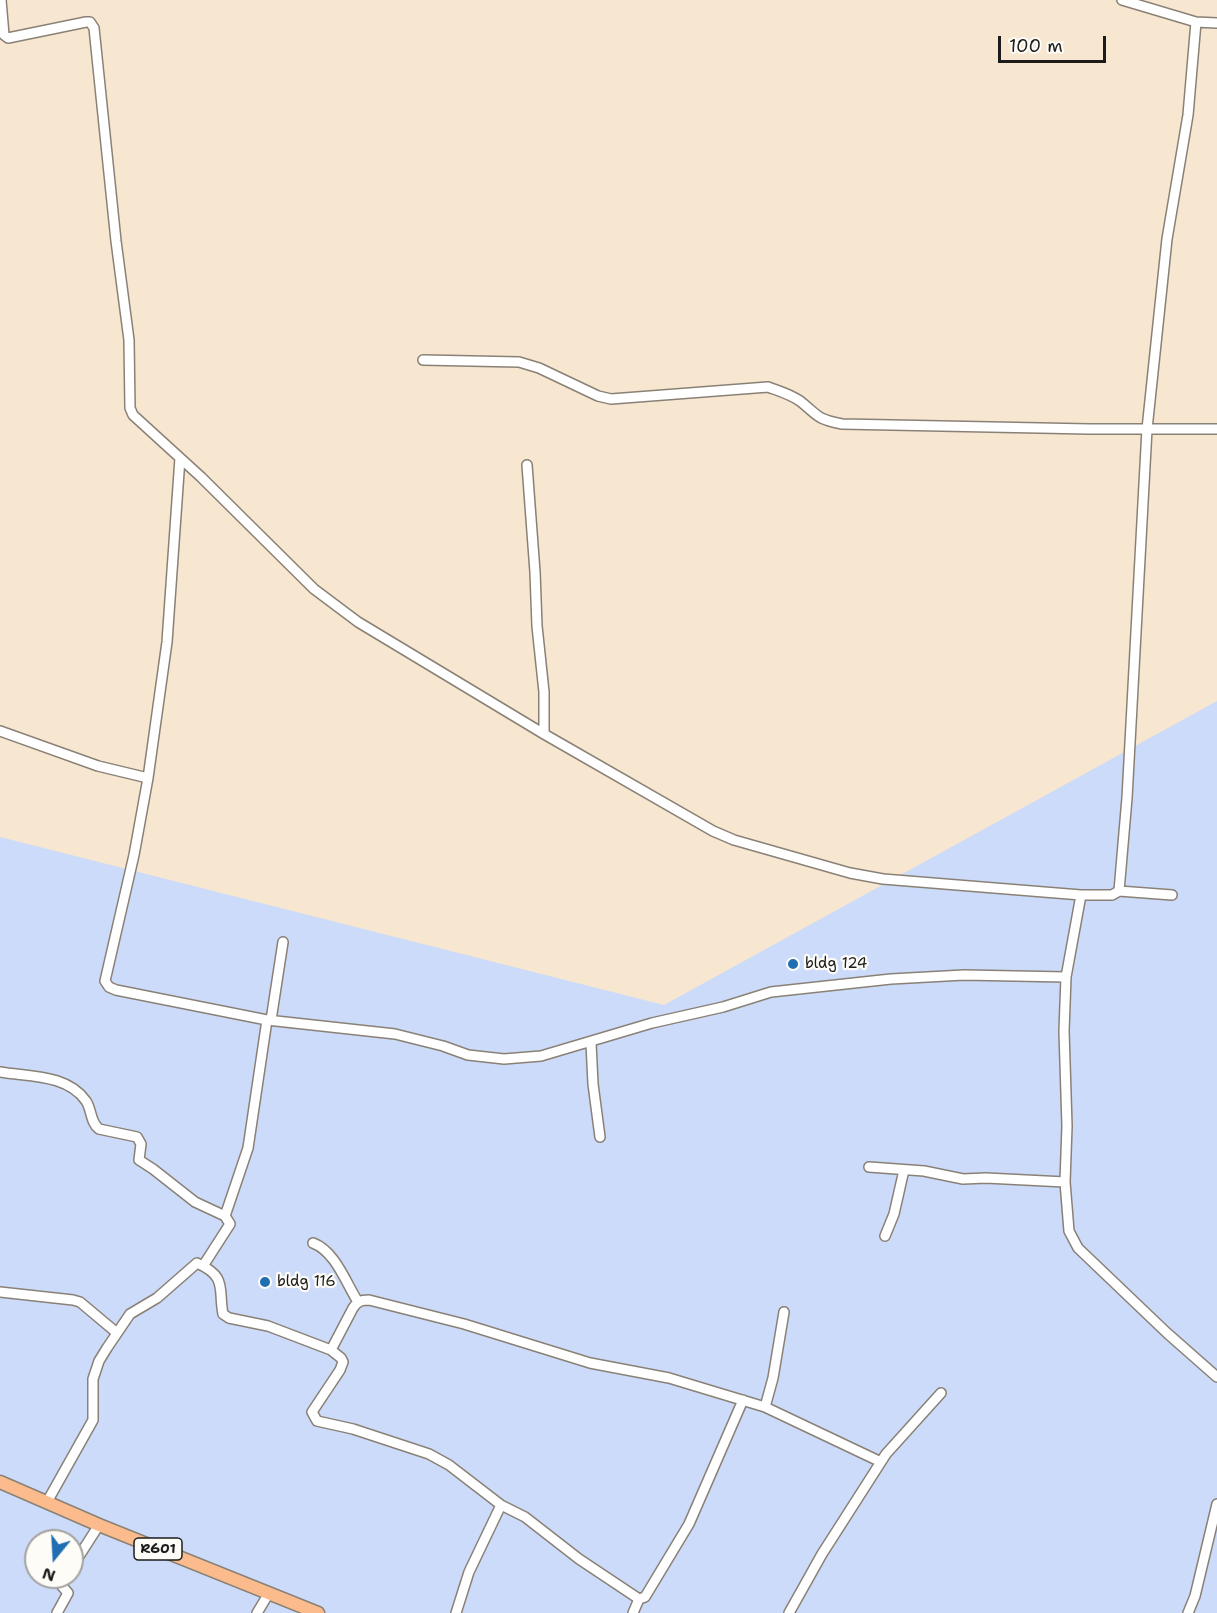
<!DOCTYPE html>
<html>
<head>
<meta charset="utf-8">
<style>
  body { margin:0 }
  #map { position:relative; width:1217px; height:1613px; overflow:hidden; background:#f7e6d0; font-family:"Shantell Sans",sans-serif }
  canvas { display:block }
  .north { position:absolute; left:24px; top:1529px; width:60px; height:60px; box-sizing:border-box; background:#fdfcf7; border:2px solid #a3a29f; border-radius:50%; rotate:198deg; font-size:16px; font-weight:700; line-height:24px; text-align:center; color:#1c1c1c }
  .north::after { content:''; display:block; margin:auto; width:21px; height:27px; background:#1f6fb2; clip-path:polygon(50% 0,100% 100%,50% 72%,0 100%) }
  .scale { position:absolute; left:998px; top:36px; width:108px; height:27px; box-sizing:border-box; border:3px solid #1c1c1c; border-top:0; padding-left:8px; font-size:18px; line-height:21px; white-space:nowrap; color:#1c1c1c; -webkit-text-stroke:4px #fdfcf7; paint-order:stroke }
</style>
</head>
<body>
<div id="map">
<canvas width="1217" height="1613"></canvas>
<div class="north">N</div>
<div class="scale">100 m</div>
</div>
<script>
const ctx = document.querySelector('canvas').getContext('2d');
ctx.lineJoin = 'round';
function paint(path, color) { ctx.fillStyle = color; ctx.fill(path, 'evenodd'); }
function stroke(path, color, width, dash) { ctx.strokeStyle = color; ctx.lineWidth = width; ctx.lineCap = dash ? 'butt' : 'round'; ctx.setLineDash(dash || []); ctx.stroke(path); }
function label(font, color, halo, rows, align = 'center') {
  ctx.font = font + ' "Shantell Sans",sans-serif'; ctx.lineWidth = 4.5; ctx.setLineDash([]); ctx.textBaseline = 'middle'; ctx.strokeStyle = halo; ctx.fillStyle = color; for (const [text, x, y, turn = 0] of rows) {
    ctx.save(); ctx.translate(x, y); ctx.rotate((+turn || 0) * Math.PI / 180); ctx.textAlign = isNaN(turn) ? turn : align; if (halo) ctx.strokeText(text, 0, 0); ctx.fillText(text, 0, 0); ctx.restore();
  }
}
const built = new Path2D(`
  M1217,701v912h-1217v-776l664,168zM36,1541h36v36h-36z`);
const minor = new Path2D(`
  M1,0l3,35 4,3 78,-16h4l4,6 22,213 13,99 1,68 3,7 68,62 113,112 44,33 186,112 169,97 21,9 116,33 33,6 198,16h31l7,-4 53,4
  M1122,0l74,22 21,1
  M423,360l96,2 20,6 59,28 13,3 157,-12c11,4 22,7 32,14 19,15 16,18 42,23l247,5h128
  M180,458l-13,184 -19,136 -14,77 -29,126 4,6 7,3 151,30 -19,128 -23,68
  M527,465l8,107 2,54 7,66v42
  M0,731l98,35 50,12
  M1119,891l8,-93 20,-369 20,-190 21,-124 8,-93
  M1081,895l-15,82 -2,54 3,95 -2,56 4,49 9,17 89,85 50,44
  M267,1020l128,14 48,12 25,9 36,4 37,-3 111,-33 71,-16 48,-15 120,-13 73,-4 102,2
  M271,1020l12,-78
  M591,1043l2,41 7,53
  M0,1072c29,5 67,2 86,29 6,9 4,21 13,28l38,8 4,7 -2,16 14,9 42,33 30,14 5,8 -27,42
  M869,1167l55,4 39,8 23,-1 79,4
  M885,1236l9,-22 10,-44
  M313,1243c22,8 33,40 45,59
  M0,1292l73,8 7,2 37,31
  M765,1407l8,-29 11,-66
  M47,1502l46,-82v-41l6,-18 8,-13 23,-34 27,-16 40,-35c31,14 21,26 26,51l6,4 39,8 63,24
  M501,1505l24,12 54,42 60,40
  M72,1567l27,-42
  M57,1613l11,-20 -6,-7 3,-9
  M257,1613l12,-20
  M456,1613l13,-41 32,-67 -52,-40 -20,-11 -76,-25 -36,-8 -5,-9 28,-42 3,-8 -2,-4 -10,-8 22,-42c5,-7 8,-8 16,-8l95,24 126,39 79,15 96,29 116,55
  M633,1613l6,-14 6,-2 44,-73 54,-124
  M789,1613l33,-59 64,-100 55,-61
  M1188,1613l7,-17 22,-92`);
const major = new Path2D(`
  M0,1482l99,43 219,88`);
const markers = [
  [793,964,6,"#1f6fb2"],
  [265,1282,6,"#1f6fb2"]
];
const shields = [
  [158,1549,48]
];
const shieldNames = [
  ["R601",158,1549]
];
const poiNames = [
  ["bldg 124",805,964],
  ["bldg 116",277,1282]
];
paint(built, '#ccdbf9');
stroke(minor, '#8a8176', 12);
stroke(major, '#8a8176', 15);
stroke(minor, '#fff', 9);
stroke(major, '#fbbb8c', 12);
for (const [x, y, r, color] of markers) { const dot = new Path2D(); dot.arc(x, y, r, 0, 2 * Math.PI); ctx.fillStyle = color; ctx.fill(dot); stroke(dot, '#fdfcf7', 2); }
for (const [x, y, w] of shields) { const box = new Path2D(); box.roundRect(x - w / 2, y - 11, w, 22, 4.5); ctx.fillStyle = '#fdfcf7'; ctx.fill(box); stroke(box, '#1c1c1c', 1.5); }
label('bold 14px', '#1c1c1c', null, shieldNames);
label('15px', '#1c1c1c', '#fdfcf7', poiNames, 'left');
</script>
</body>
</html>
